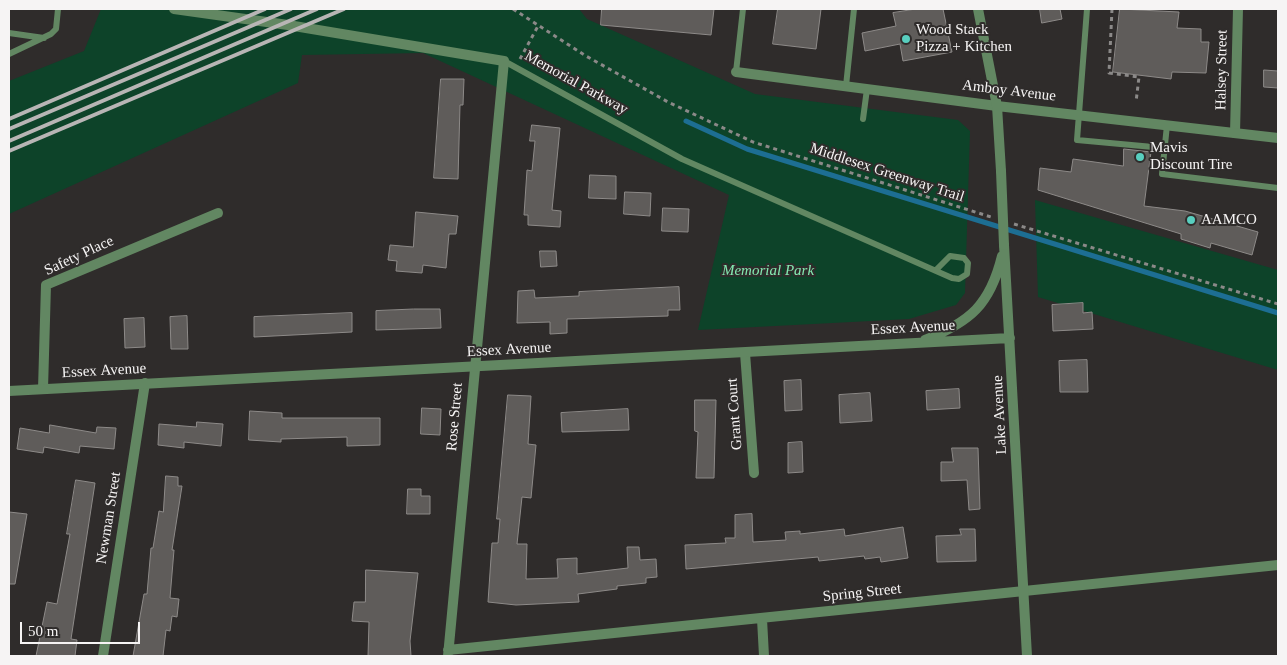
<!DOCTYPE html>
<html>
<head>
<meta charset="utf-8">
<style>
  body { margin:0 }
  #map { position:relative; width:1287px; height:665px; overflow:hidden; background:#2f2c2b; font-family:"Times New Roman",serif }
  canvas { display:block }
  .frame { position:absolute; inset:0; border:10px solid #f6f4f4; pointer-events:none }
  .scale { position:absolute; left:20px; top:622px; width:120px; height:22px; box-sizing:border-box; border:2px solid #f6f4f4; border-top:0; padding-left:6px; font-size:15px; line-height:18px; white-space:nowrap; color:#f6f4f4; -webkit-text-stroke:4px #2f2c2b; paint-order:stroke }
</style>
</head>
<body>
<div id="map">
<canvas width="1287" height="665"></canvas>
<div class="frame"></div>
<div class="scale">50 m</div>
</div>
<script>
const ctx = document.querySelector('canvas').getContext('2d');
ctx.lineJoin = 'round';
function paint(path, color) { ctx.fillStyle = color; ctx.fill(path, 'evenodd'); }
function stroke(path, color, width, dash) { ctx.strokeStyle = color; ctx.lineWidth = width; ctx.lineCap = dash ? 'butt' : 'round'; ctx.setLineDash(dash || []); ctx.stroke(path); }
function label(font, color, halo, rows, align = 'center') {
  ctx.font = font + ' "Times New Roman",serif'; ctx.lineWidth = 4; ctx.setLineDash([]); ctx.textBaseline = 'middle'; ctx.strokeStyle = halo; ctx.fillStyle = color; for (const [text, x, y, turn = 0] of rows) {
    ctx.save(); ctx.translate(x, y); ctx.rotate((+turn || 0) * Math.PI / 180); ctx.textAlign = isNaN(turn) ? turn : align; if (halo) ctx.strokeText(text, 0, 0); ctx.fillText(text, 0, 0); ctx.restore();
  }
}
const green = new Path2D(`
  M101,9h478l8,10 168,75 203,26 12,11 -5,162 -9,12 -47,14 -211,11 31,-135 -306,-142 -121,2 -4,28 -289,131v-133l75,-30z
  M1035,200l243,70v100l-240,-73z`);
const stream = new Path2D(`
  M686,121l61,28 531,164`);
const building = new Path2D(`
  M602,9h112l-3,26 -110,-10z
  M778,9h43l-5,40 -43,-5z
  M916,9h27l9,43 -49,9 -3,-17 -35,7 -3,-18 34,-7 -3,-13z
  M1040,9h20l2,10 -20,4z
  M1120,9l59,3 -2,16 24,1v13h8l-3,31 -34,-1 -1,7 -58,-7z
  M1264,70l14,1v17l-14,-1z
  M441,79h23l-1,26h-3l-2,74 -24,-1z
  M532,125l28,3 -8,82 9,1 -1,16 -32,-2v-10h-4l3,-45 5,1 3,-30h-5z
  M1124,149l27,3 -7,54 41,5 73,21 -6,23 -41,-12 -1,5 -29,-9v-5l-143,-44 2,-22 31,4 2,-13 50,7z
  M590,175l26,1v23l-27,-1z
  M625,192l26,1 -1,23 -26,-2z
  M663,208l26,1 -1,23 -26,-1z
  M416,212l42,4 -2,18h-7l-3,34 -23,-3 -1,8 -26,-2 1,-10 -9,-1 2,-15 23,2z
  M540,251h16l1,15 -16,1z
  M679,287l1,23h-12v6l-101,3v14l-17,1v-12l-33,1 1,-32 16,-1 1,8 44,-2v-4z
  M1083,303v10l9,-1 1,17 -40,2 -1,-26z
  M414,309h26l1,19 -65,2v-19z
  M352,313v19l-98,5v-20z
  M187,316l1,33h-17l-1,-32z
  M144,318l1,29 -20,1 -1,-29z
  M1087,360l1,32h-28l-1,-31z
  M801,380l1,30 -17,1 -1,-30z
  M959,389l1,19 -33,2 -1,-19z
  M870,393l2,28 -32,2 -1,-28z
  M508,395l23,1 -3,48 8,1 -5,53 -9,-1 -5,47h10l-1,35 32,-1 -1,-19 20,-1v16l51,-6 -1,-21h12l1,13 16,-1 1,18 -11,1v5l-29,3v3l-39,5 1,8 -63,3 -28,-3 4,-59h6l2,-24h-3z
  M695,400h21l-2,78h-18l2,-46 -3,-1z
  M422,408l19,1 -1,26 -19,-1z
  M628,409l1,21 -67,2 -1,-19z
  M250,411l32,2v5h98v27l-33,1v-9l-66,2v3l-32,-2z
  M197,422l26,2 -2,22 -37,-4v6l-26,-3 1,-21 37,3z
  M50,425l46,8 1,-6 19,1 -2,21 -34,-3 -1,7 -35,-6 -1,6 -26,-4 3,-21 29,5z
  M802,442l1,30 -15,1v-30z
  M952,448h26l2,61 -11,1 -2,-30 -26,1v-19h12z
  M166,476l12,1v9h4l-10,64h2l-4,48 9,1 -2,18 -5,-1 -2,15 -4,-1 -3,26h-30l11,-62h3l4,-46h2l6,-37 4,1z
  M76,480l19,3 -24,156 6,1 -2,16h-39l11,-54 10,2 13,-70h-3z
  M408,489h13v7h9v18h-23z
  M9,512l18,2 -12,70h-6z
  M752,514l1,28 33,-2 -1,-8 15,-1v3l44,-5 1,7 58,-9 5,31 -27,4 -1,-5 -15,2 -1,-3 -45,5 -1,-4 -132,12 -1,-24 41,-2 -1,-5h10v-23z
  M960,529h15l1,32 -39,1 -1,-26 25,-1z
  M366,570l52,3 -8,68 1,15h-43l1,-34 -17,-1 2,-19h11z`);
const path = new Path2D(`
  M513,9l73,47 82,46 85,40 238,75
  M1112,9l-3,64 30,4 -3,25
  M1150,9h1
  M520,59l18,-33
  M1014,224l264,80`);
const service = new Path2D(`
  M1087,9l-10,131 87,8
  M9,33l35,5
  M9,54l42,-20 5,-5 2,-20
  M504,61l178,98 270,119 7,1 8,-5 1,-11 -4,-5 -14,-2 -14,14
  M736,72l7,-63
  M846,86l8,-77
  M863,119l4,-30
  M1167,125l-5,49 116,14`);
const minor = new Path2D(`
  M174,9l114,16 216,36 -56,595
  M736,72l261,34
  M1235,133l3,-124
  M745,353l9,120
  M43,389l3,-104 172,-72
  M762,619l2,37
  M448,650l830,-85
  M103,656l42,-273`);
const tertiary = new Path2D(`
  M978,9l19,97 4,65
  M997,106l281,32
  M1004,245l23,411
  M925,340c45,-18 65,-35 77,-84
  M9,391l1001,-53`);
const rail = new Path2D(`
  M9,119l256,-110
  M9,129l282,-120
  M9,141l308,-132
  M9,151l335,-142`);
const tertiaryBridge = new Path2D(`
  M1001,171l3,74`);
const markers = [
  [906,39,5,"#58cebf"],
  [1140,157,5,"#58cebf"],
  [1191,220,5,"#58cebf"]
];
const poiNames = [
  ["Wood Stack",916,30],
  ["Pizza + Kitchen",916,47],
  ["Mavis",1150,148],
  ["Discount Tire",1150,165],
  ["AAMCO",1201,220]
];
const streetNames = [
  ["Halsey Street",1222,70,-89],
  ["Memorial Parkway",576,83,29],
  ["Amboy Avenue",1009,91,7],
  ["Middlesex Greenway Trail",887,173,18],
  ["Safety Place",79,256,-25],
  ["Essex Avenue",913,328,-3],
  ["Essex Avenue",509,350,-3],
  ["Essex Avenue",104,371,-3],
  ["Grant Court",735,414,-94],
  ["Lake Avenue",1000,415,-93],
  ["Rose Street",455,417,-85],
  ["Newman Street",109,518,-81],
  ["Spring Street",862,593,-6]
];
const parkNames = [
  ["Memorial Park",768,271]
];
paint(green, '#0d4329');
stroke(stream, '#1d6e93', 5);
paint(building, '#5f5c5a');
stroke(building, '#8d8a88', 1);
stroke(path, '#8b8988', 3, [4, 4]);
stroke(service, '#628762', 6);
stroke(minor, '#628762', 10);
stroke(tertiary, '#628762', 10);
stroke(rail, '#b8b5b5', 4);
stroke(tertiaryBridge, '#628762', 10);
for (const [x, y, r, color] of markers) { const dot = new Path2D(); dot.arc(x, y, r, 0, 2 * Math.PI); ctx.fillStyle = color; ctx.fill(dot); stroke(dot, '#2f2c2b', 2); }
label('15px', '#f6f4f4', '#2f2c2b', poiNames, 'left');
label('15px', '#f6f4f4', '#2f2c2b', streetNames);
label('italic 15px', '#84e9b1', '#2f2c2b', parkNames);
</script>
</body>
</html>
